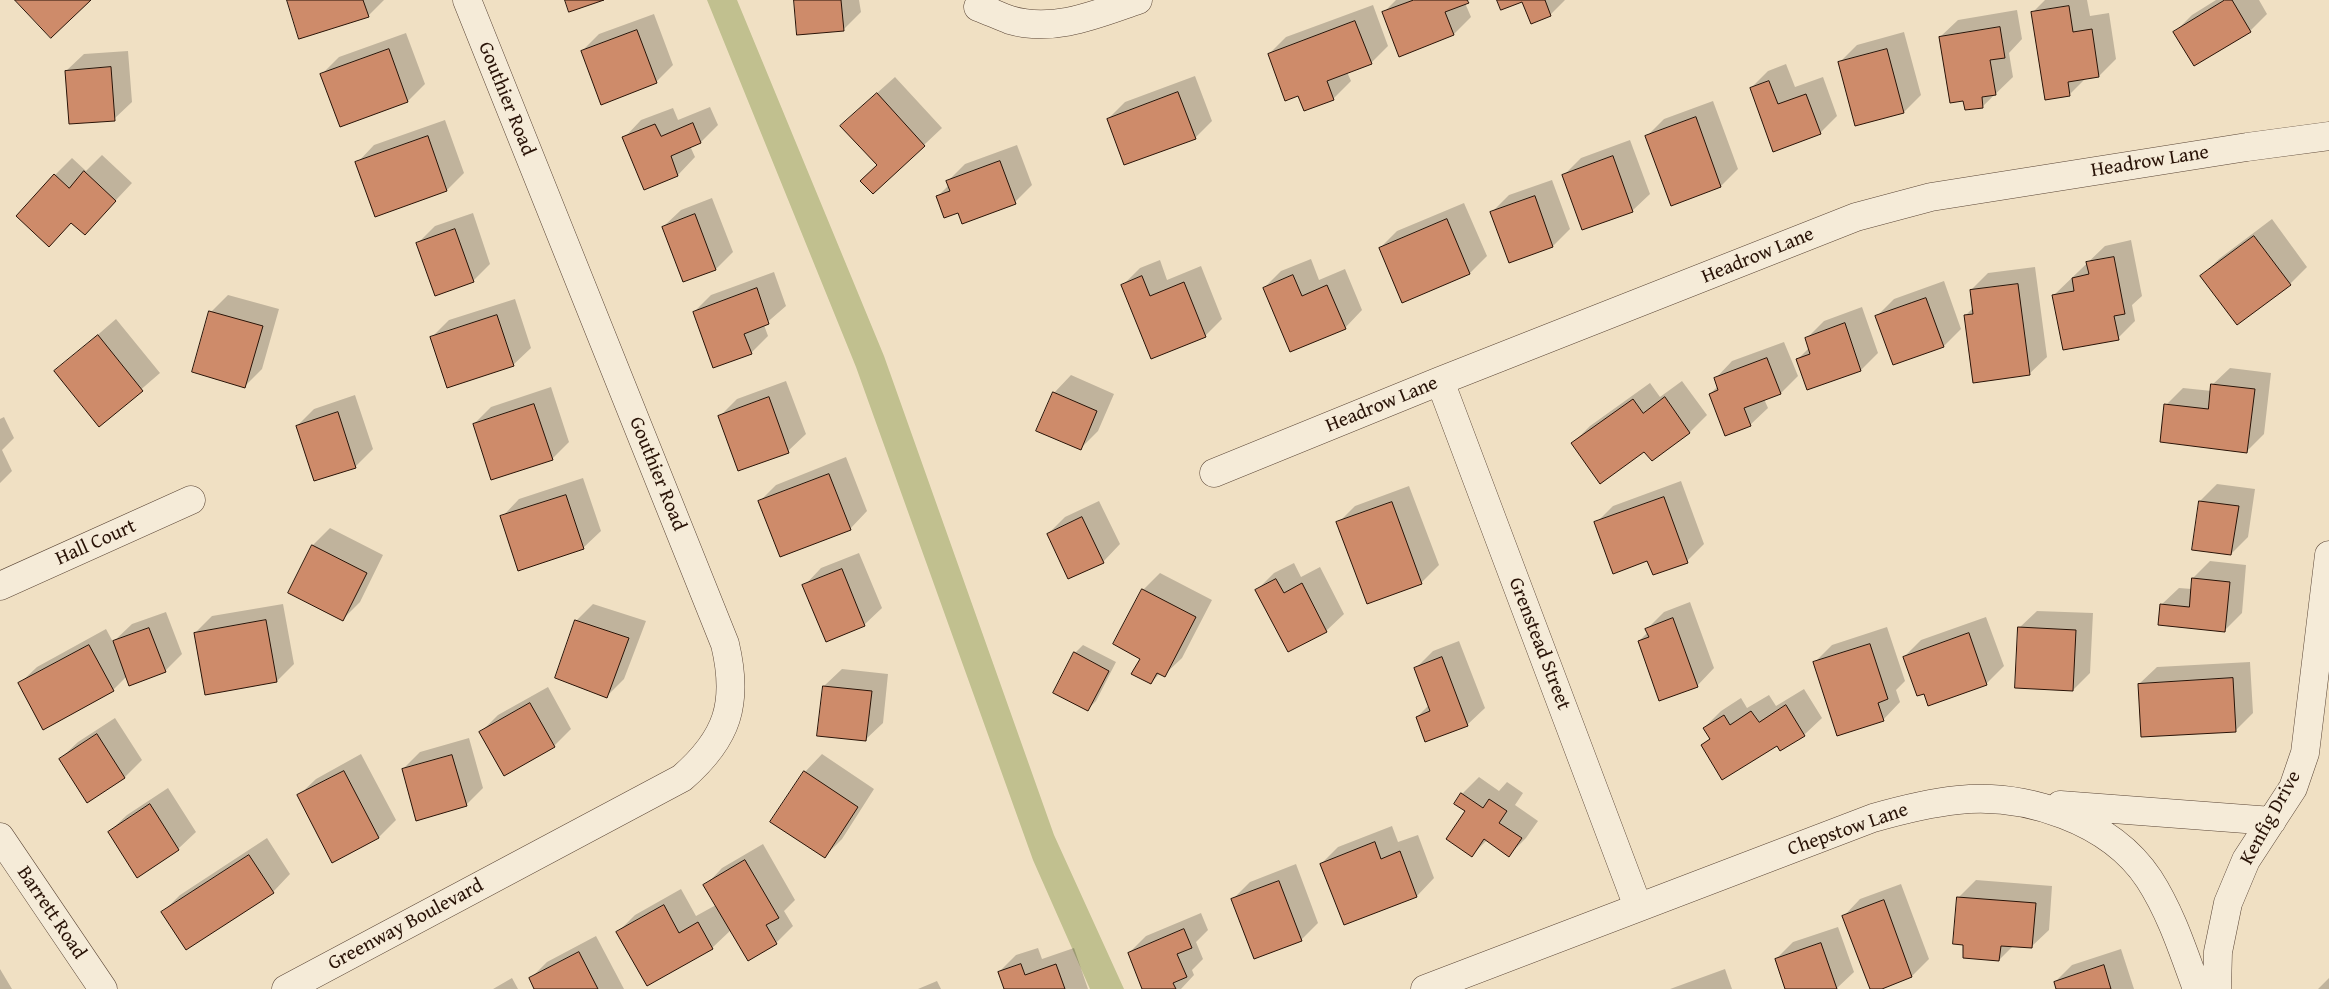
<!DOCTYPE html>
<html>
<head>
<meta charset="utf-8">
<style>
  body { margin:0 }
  canvas { display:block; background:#f0e0c3 }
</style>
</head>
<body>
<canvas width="2329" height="989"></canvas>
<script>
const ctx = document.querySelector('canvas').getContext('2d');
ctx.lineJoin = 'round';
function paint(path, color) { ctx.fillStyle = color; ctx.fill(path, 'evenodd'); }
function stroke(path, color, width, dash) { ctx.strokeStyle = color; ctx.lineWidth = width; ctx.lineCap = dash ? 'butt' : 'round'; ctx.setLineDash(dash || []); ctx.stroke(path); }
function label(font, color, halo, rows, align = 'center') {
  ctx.font = font + ' "Gentium Book Plus",serif'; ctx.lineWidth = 4; ctx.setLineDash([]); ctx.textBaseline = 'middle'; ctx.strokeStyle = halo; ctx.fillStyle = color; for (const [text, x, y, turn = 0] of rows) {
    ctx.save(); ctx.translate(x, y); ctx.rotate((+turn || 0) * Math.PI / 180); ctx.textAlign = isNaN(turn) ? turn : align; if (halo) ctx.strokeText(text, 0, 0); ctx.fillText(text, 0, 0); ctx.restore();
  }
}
const green = new Path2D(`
  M707,0h30l147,356 170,479 70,154h-34l-57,-129 -177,-493z`);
const shadow = new Path2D(`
  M288,0h96l-16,16z
  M796,0h63l2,12 -18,18z
  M1396,0h74l-5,3 6,14 -17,17 -54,21 -17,-42z
  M1499,0h66l-15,15 -28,-14z
  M2045,0h42l3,16 19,-3 7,46 -17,17 -13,2 -17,17 -36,-83z
  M2216,0h43l8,14 -17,17 -55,34 -20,-33 17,-17z
  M1373,5l15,41 -17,17 -24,9 4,9 -17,17 -29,12 -6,-16 -30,-40 17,-17z
  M2017,10l5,29 -13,14 4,24 -30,29 -17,3 -26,-72 18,-17z
  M654,14l19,51 -17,17 -74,-31 17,-17z
  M1904,32l17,63 -17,17 -48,13 -16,-63 17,-17z
  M406,33l19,51 -17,17 -86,-27 17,-17z
  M128,51l4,51 -18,17 -48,-48 18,-17z
  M1786,64l9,23 28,-10 14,39 -17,17 -69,-45 17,-17z
  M1195,76l17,45 -17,17 -87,-19 17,-17z
  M895,77l47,51 -69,65 5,-28 -19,-56z
  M1713,101l25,68 -17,17 -74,-50 17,-17z
  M710,107l8,18 -17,17 -11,4 5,11 -17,18 -34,13 -20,-50 17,-18 32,-12 5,12z
  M445,120l19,53 -17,17 -71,26 -19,-53 17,-18z
  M1630,140l20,54 -18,17 -68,-36 17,-17z
  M1017,145l15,40 -17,17 -57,9 -20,-15 11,-11 -1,-4 17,-17z
  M102,155l30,28 -47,50 -30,-58 17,-17 14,13z
  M1552,180l18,49 -17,17 -61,-34 17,-17z
  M712,198l21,54 -17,17 -32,12 -21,-54 18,-17z
  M1464,203l23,53 -17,17 -90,-25 17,-17z
  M473,213l17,51 -17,17 -55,-38 17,-17z
  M2272,219l35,48 -17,17 -52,39 -36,-47 17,-17z
  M2131,240l11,56 -10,9 3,16 -17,17 -65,-42 52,-50z
  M1311,259l8,21 26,-11 17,41 -17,18 -81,-40 17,-17z
  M1160,260l7,20 34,-14 21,53 -17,17 -82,-51 17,-17z
  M2035,267l12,90 -18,17 -64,-58 8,-8 -2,-18 17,-17z
  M774,272l12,34 -22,19 4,11 -17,17 -57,-41 17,-17z
  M1944,281l17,48 -17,17 -67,-30 17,-17z
  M228,295l51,14 -17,60 -17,17 -34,-74z
  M515,299l16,49 -18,17 -81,-28 17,-17z
  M1862,307l16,46 -17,17 -53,19 -10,-30 12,-12 -3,-9 17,-17z
  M116,319l44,54 -60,52 -44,-54z
  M1784,342l14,34 -17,17 -17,6 4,9 -18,17 -40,-31 8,-8 -3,-7 17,-18z
  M2230,368l41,5 -7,61 -17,17 -81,-46 17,-17 29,3v-6z
  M1071,375l43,19 -16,37 -17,17 -27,-55z
  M786,381l20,53 -18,17 -68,-35 17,-17z
  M1682,381l25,34 -17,17 -38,27 -7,-9 -72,-7 17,-17 60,-43 10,14z
  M551,387l18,55 -17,17 -78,-35 17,-17z
  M355,395l18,54 -17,17 -41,14 -18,-54 17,-17z
  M4,417l10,21 -12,12 10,21 -12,12v-64z
  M846,457l21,54 -17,18 -91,-27 17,-17z
  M583,478l18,53 -18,17 -81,-31 17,-18z
  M1681,481l23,63 -17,17 -39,-1 -52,-37 17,-17z
  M2217,484l38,5 -7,48 -17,17 -31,-53z
  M1409,486l30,79 -17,17 -55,20 -29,-79 17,-17z
  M1099,501l21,43 -17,18 -55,-28 17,-17z
  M330,528l53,27 -23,47 -18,18 -53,-28 24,-47z
  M859,553l23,55 -18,17 -60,-39 17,-18z
  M2210,561l36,4 -4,48 -18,18 -63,-26 18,-17 13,1 1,-11z
  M1294,563l7,14 19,-10 24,47 -18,17 -38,20 -31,-61 17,-17z
  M1160,573l52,27 -30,58 -18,17 -4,-2 -9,10 -10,-25 2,-68z
  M1690,602l24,66 -17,18 -58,-45 9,-9 -1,-3 17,-17z
  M283,604l11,60 -17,17 -82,-48 17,-17z
  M593,604l53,17 -22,58 -17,17 -31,-75z
  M2037,611l56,2 -3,60 -17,17 -54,-62z
  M166,612l16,42 -17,17 -38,5 -14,14 -94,-6 18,-17 69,-38 7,13 19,-18z
  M1986,617l18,49 -18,18 -61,8 -21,-35 17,-17z
  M1887,627l18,54 -9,9 4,12 -17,18 -68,-58 17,-17z
  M1459,641l26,67 -18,17 -50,-8 12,-12 -13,-37 17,-17z
  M1083,645l33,17 -20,39 -9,9 -12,-57z
  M2250,662l3,51 -18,18 -96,-47 18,-17z
  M842,669l46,5 -5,49 -18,17 -41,-54z
  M548,687l23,42 -17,17 -73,-14 17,-17z
  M1804,689l18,29 -18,17 -23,14 -3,-5 -75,1 7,-7 -6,-10 17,-17 20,-13 6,10 22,-13 7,11z
  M115,718l27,42 -17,17 -65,-18 18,-17z
  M469,738l14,50 -17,17 -63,-36 17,-17z
  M361,754l35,66 -17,17 -46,24 -35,-65 18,-17z
  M822,754l52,35 -32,50 -17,17 -20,-84z
  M1479,777l20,14 8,-9 16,11 -8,12 23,16 -12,17 -17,17 -22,-15 -15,15 -5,-44 -5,-17z
  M168,788l28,44 -18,17 -41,27 -28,-44 18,-17z
  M1392,826l6,16 20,-7 16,43 -17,18 -72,28 -24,-60 17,-17z
  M267,838l23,36 -17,18 -87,56 -23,-36 17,-17z
  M763,844l32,56 -11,11 9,15 -17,17 -45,-13 -19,18 -94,-16 17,-17 46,-26 15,27 20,-11 -11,-19 17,-18z
  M1296,864l22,59 -17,17 -68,-41 17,-17z
  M1976,880l76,6 -3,44 -18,17 -18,-1 -14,14 -34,-16 -10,-1 4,-46z
  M1901,884l28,75 -17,17 -34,13h-7l-28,-72 17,-18z
  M1201,913l7,17 -12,12 7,17 -11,11 2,5 -13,14h-37l-15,-36 17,-17z
  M1838,927l16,45 -18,17h-49l-11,-30 17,-17z
  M596,936l28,53h-88l-6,-10 17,-17z
  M1038,948l4,11 32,-11 14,41h-83l-6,-17 17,-17z
  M2121,949l13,40h-77l-2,-7 17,-17z
  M0,969l12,20h-12z
  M1725,969l7,20h-62z
  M512,978l6,11h-25z
  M2329,978v11h-11z
  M937,981l4,8h-23z`);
const building = new Path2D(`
  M15,0h76l-40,38z
  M287,0h76l6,17 -70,22z
  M565,0h39l-35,12z
  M794,0h47l3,31 -47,4z
  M1414,0h53l2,3 -24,9 9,23 -55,22 -17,-45z
  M1497,0h48l6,16 -20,8 -9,-22 -21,8z
  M2225,0h7l19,32 -57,34 -21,-34z
  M2069,6l4,26 19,-3 7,48 -31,5 2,14 -25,4 -14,-88z
  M1355,21l17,43 -45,17 7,19 -30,11 -6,-15 -13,5 -17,-47z
  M2000,27l5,31 -15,2 6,35 -14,2 1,11 -18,2 -2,-9 -13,2 -11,-66z
  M637,30l20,53 -56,22 -20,-54z
  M389,49l19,53 -68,25 -20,-53z
  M1887,49l17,64 -49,13 -17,-64z
  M111,67l4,54 -46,3 -4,-53z
  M1769,81l9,23 28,-10 15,40 -48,18 -23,-64z
  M1178,92l18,47 -72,26 -17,-46z
  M877,93l48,53 -52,48 -13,-13 17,-16 -37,-39z
  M1696,117l25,70 -50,19 -26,-70z
  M693,123l8,20 -30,13 7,20 -34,14 -22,-53 33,-13 6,12z
  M428,136l19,55 -72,26 -20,-55z
  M1613,156l20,56 -51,18 -20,-55z
  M1000,161l16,43 -54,20 -4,-11 -14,5 -8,-22 14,-5 -4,-10z
  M84,171l32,30 -31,34 -14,-12 -22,24 -33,-31 38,-42 15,14z
  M1535,196l18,51 -44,16 -19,-51z
  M695,214l21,56 -33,12 -21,-55z
  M1447,219l23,55 -68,29 -23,-55z
  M455,229l19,53 -39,14 -19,-53z
  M2254,236l37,49 -54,40 -37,-49z
  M2114,257l11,57 -11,2 5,24 -56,10 -11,-55 22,-4 -2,-13 17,-4 -3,-12z
  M1293,275l9,21 25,-11 19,44 -56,23 -27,-64z
  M1142,276l8,20 34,-14 22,55 -55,22 -30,-74z
  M2018,284l12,91 -57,8 -9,-68 9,-1 -3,-24z
  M757,288l12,36 -25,10 8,20 -39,14 -20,-56z
  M1926,298l18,49 -51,18 -18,-49z
  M209,311l54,15 -18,62 -53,-16z
  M497,315l17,51 -67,22 -17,-51z
  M1845,323l16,48 -54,19 -11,-31 14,-5 -5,-16z
  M98,335l45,56 -44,36 -45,-56z
  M1767,358l14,36 -37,14 7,18 -26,10 -16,-42 9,-4 -4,-12z
  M2211,384l44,5 -8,64 -87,-11 4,-38 44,5z
  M1053,392l44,19 -16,39 -45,-19z
  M769,397l20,56 -51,18 -20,-55z
  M1665,397l25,36 -38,28 -8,-9 -44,32 -29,-41 62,-44 10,14z
  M534,404l19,56 -62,20 -18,-56z
  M338,412l18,56 -42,13 -18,-55z
  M829,474l22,56 -71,27 -22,-56z
  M566,495l18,54 -66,22 -18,-55z
  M1664,497l24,66 -35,12 -6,-14 -34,13 -19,-52z
  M2199,501l40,5 -8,49 -39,-5z
  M1392,502l30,82 -55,20 -31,-82z
  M1082,517l22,46 -36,16 -21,-45z
  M312,545l55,28 -24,48 -55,-28z
  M842,569l23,57 -39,16 -24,-57z
  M2192,578l38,4 -5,50 -67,-7 2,-21 29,3z
  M1276,579l8,14 18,-10 25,49 -39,20 -33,-62z
  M1142,589l54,28 -31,60 -8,-4 -6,11 -20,-10 9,-15 -27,-15z
  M1673,618l25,69 -39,14 -21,-60 11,-4 -4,-8z
  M266,620l11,62 -72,13 -11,-62z
  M575,620l54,18 -22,60 -52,-20z
  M2018,627l58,3 -3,61 -58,-3z
  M149,628l17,44 -37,14 -16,-45z
  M1969,633l18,52 -59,21 -4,-12 -7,2 -14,-39z
  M1870,644l18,55 -10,4 6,18 -47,15 -24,-74z
  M89,645l25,46 -71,39 -25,-47z
  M1074,652l35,19 -21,40 -35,-18z
  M1442,657l26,69 -43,16 -9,-25 14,-6 -16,-43z
  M2233,678l3,54 -95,5 -3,-53z
  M823,686l49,5 -6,50 -49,-5z
  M530,703l25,44 -51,29 -25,-44z
  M1786,705l19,31 -25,15 -3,-5 -55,34 -21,-35 9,-6 -7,-11 21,-13 6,10 21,-14 8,11z
  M97,734l28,44 -38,25 -28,-44z
  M452,755l15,51 -51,15 -14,-52z
  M344,771l35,67 -47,25 -35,-68z
  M804,771l54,36 -33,51 -55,-36z
  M1461,793l22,15 6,-9 18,12 -8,12 23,15 -13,19 -25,-18 -12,18 -26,-18 19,-28 -11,-7z
  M150,804l29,46 -42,28 -29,-46z
  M1375,842l6,17 19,-8 17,46 -73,28 -24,-61z
  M249,855l25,38 -88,57 -25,-38z
  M745,860l34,58 -13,7 11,19 -29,17 -45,-76z
  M1279,881l23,60 -48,18 -23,-60z
  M1957,897l79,6 -4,45 -31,-2 -2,15 -36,-3v-13l-10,-1z
  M1884,900l28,77 -30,12h-12l-28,-73z
  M664,905l15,28 19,-11 15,27 -66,37 -31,-54z
  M1184,929l8,19 -15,6 10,23 -14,6 3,6h-34l-14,-36z
  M1821,943l16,46h-52l-10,-30z
  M579,952l19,37h-64l-5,-11z
  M1021,964l4,11 31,-11 9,25h-61l-6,-17z
  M2104,965l7,24h-55l-2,-7z`);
const minor = new Path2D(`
  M978,7c11,4 21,9 32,13 44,13 87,-6 128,-20
  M1440,381l198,526
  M1214,473l226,-92 416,-164 75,-20 316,-50 82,-11
  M0,586l191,-86
  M2060,805l212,16
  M0,837l103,152
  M286,989l396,-211c46,-40 57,-75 43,-134l-258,-644
  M1425,989l448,-171c28,-8 56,-15 85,-18 67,-7 152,20 191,79 22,34 34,72 48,110
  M2217,989l1,-37 10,-49 18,-43 47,-72 12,-35 24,-198`);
const streetNames = [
  ["Gouthier Road",506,99,68],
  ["Headrow Lane",2150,162,-9],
  ["Headrow Lane",1758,256,-22],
  ["Headrow Lane",1382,405,-22],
  ["Gouthier Road",657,474,68],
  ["Hall Court",96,543,-24],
  ["Grenstead Street",1539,644,69],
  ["Kenfig Drive",2271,818,-61],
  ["Chepstow Lane",1848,830,-19],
  ["Barrett Road",51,913,56],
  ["Greenway Boulevard",406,925,-28]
];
paint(green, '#c1c08f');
paint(shadow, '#0003');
paint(building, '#ce8b6a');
stroke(building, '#291307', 1);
stroke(minor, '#5b4636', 29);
stroke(minor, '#f5ebd8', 28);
label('20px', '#291307', '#f5ebd8', streetNames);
</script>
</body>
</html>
